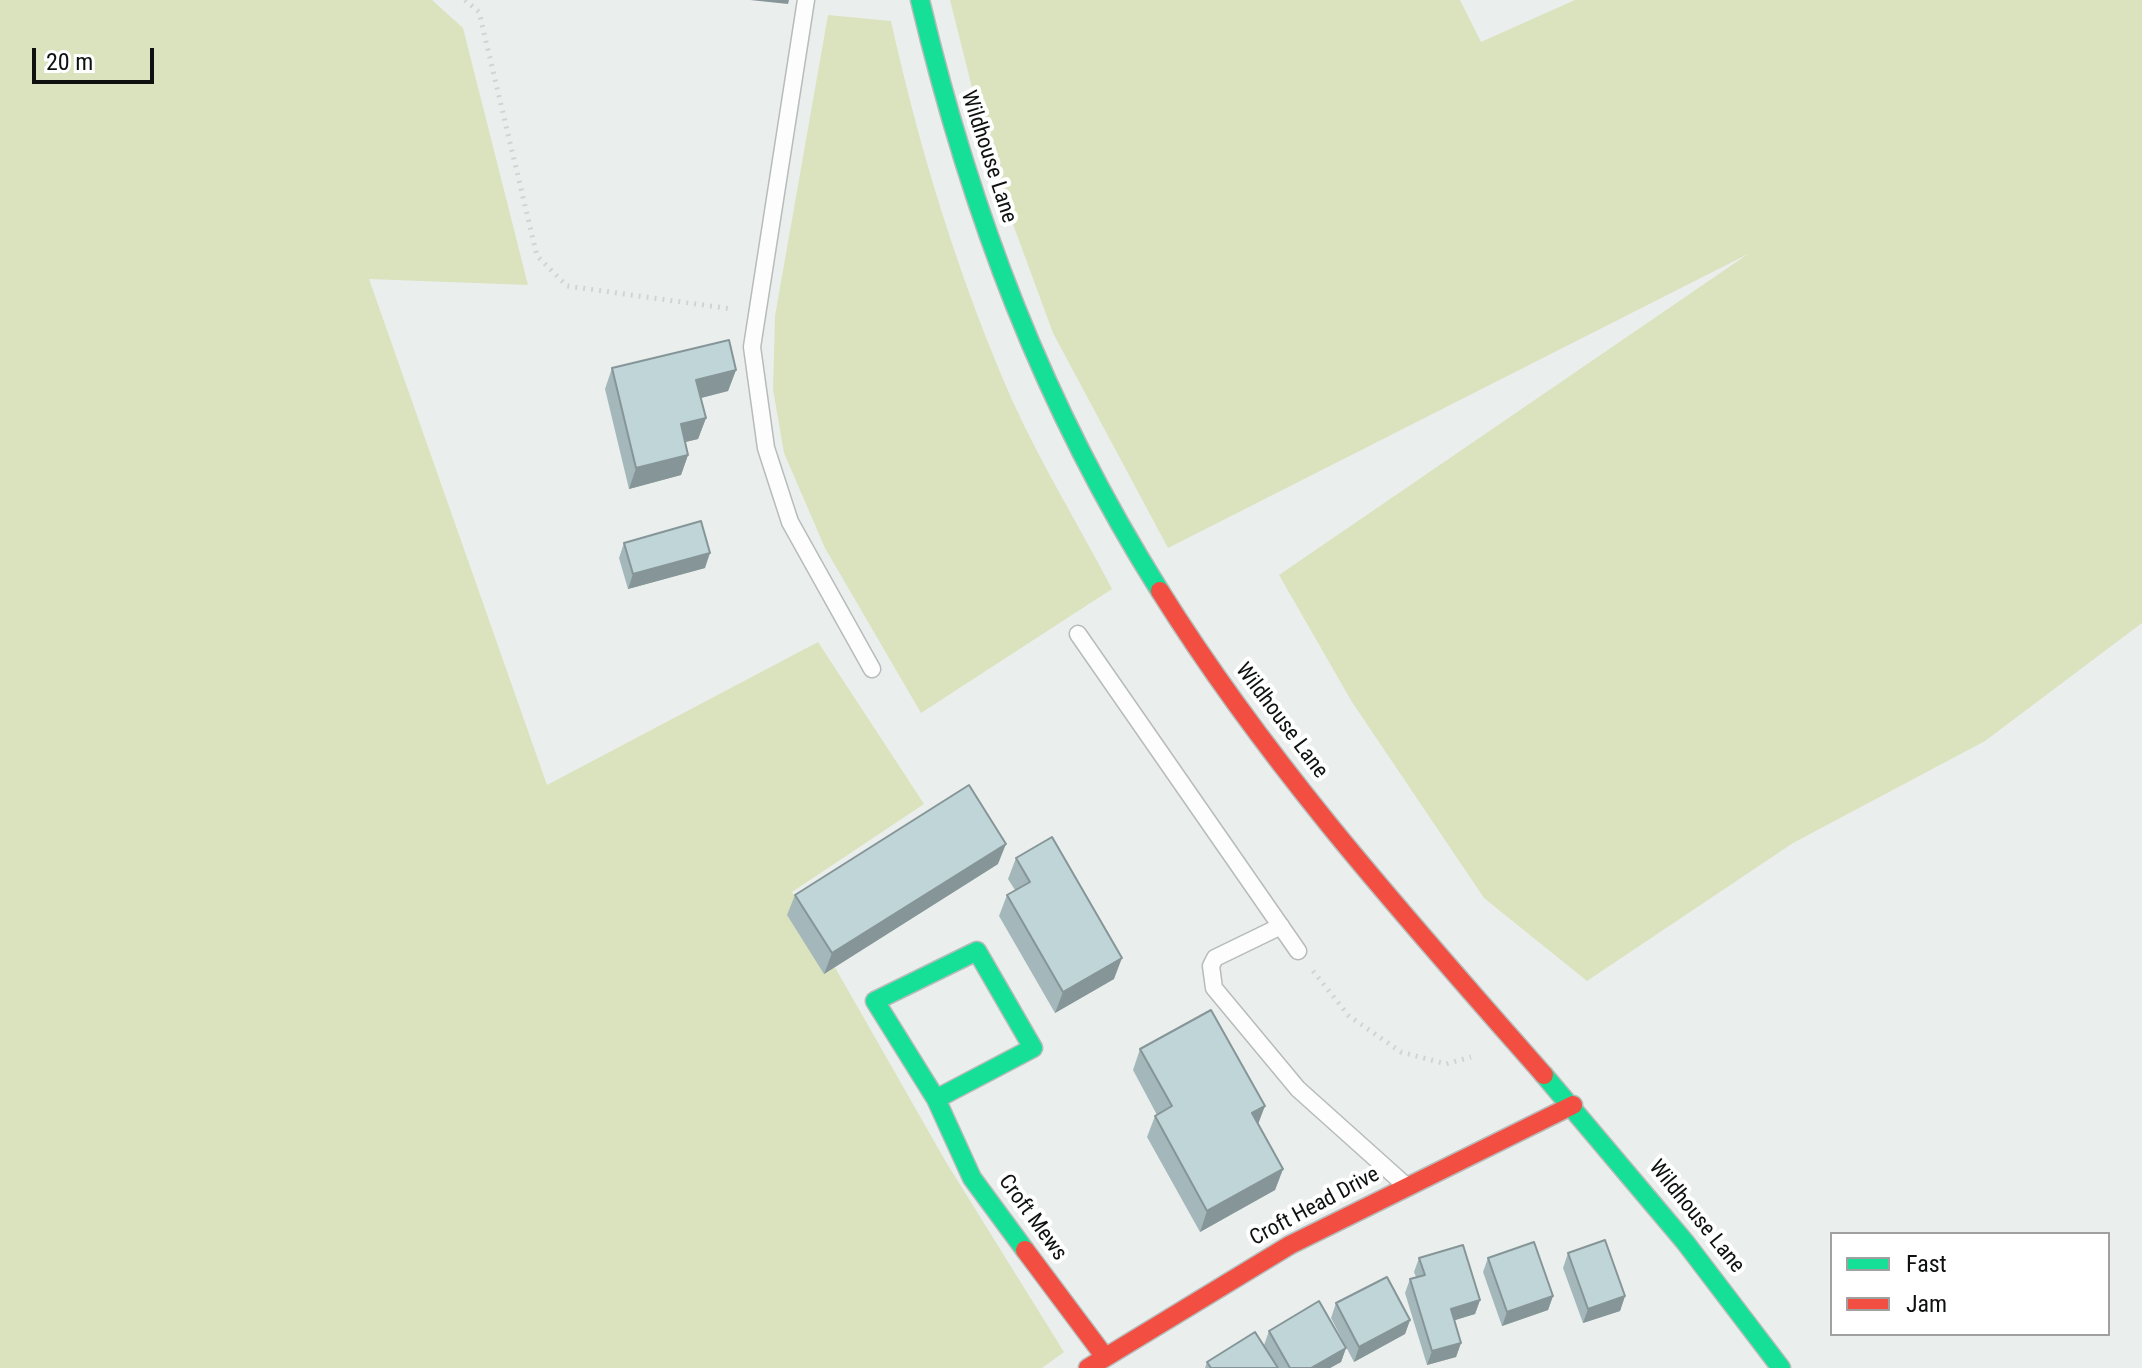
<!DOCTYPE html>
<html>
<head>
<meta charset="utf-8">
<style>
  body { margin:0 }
  #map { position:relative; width:2142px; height:1368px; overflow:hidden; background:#eaefed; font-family:"Roboto Condensed",sans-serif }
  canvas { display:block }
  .legend { position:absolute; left:1830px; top:1232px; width:280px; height:104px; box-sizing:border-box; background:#fff; border:2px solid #9fa09f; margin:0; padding:10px 14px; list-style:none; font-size:24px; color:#0f1110 }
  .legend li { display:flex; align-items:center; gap:16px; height:40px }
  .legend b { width:40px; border:2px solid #9fa09f }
  .scale { position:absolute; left:32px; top:48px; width:122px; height:36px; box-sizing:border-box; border:4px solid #0f1110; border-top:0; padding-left:10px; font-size:24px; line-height:28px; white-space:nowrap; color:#0f1110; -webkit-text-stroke:6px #fff; paint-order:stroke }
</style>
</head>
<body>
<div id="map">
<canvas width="2142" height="1368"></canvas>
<ul class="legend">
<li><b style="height:10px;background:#16e098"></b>Fast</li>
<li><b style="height:10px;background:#f24e42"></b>Jam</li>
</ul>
<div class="scale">20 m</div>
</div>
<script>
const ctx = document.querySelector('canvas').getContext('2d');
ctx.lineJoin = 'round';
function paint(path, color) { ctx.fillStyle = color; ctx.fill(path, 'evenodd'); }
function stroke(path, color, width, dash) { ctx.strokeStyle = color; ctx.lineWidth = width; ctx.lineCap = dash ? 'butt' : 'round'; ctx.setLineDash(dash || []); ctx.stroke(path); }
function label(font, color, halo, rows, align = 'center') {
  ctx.font = font + ' "Roboto Condensed",sans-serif'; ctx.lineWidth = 8; ctx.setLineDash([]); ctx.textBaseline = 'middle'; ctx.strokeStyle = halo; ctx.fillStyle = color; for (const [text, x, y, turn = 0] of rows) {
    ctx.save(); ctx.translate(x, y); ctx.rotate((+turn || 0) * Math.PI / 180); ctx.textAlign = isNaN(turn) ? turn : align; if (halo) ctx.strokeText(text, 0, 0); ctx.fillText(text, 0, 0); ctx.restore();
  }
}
const green = new Path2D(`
  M0,0h432l31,28 65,257 -159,-6 178,506 271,-143 106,162 -132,88 154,270 118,190 -22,16h-1042z
  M950,0h510l21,42 94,-42h567v623l-157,118 -192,102 -206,138 -103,-83 -132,-196 -73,-127 469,-321 -580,294 -115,-215 -61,-166z
  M828,15l63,6c29,131 68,258 122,381 29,64 67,125 99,187l-191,124 -96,-165 -41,-95 -11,-64 2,-73z`);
const path = new Path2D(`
  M465,0l14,12 58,244 30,30 165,23
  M1313,971l36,45 52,36 45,12 25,-7`);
const lane = new Path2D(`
  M806,0l-54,347 14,101 24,74 82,147
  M1078,634l220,317
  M1281,926l-66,32 -4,8 3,22 84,101 106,95`);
const fast = new Path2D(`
  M920,0c51,214 123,405 240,591
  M1544,1075l141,167 96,126
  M936,1099l97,-51 -56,-97 -102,50 61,98 36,79 53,72`);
const jam = new Path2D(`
  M1160,591c110,176 248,329 384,484
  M1025,1250l80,107
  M1088,1368l202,-123 283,-140`);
const wall = new Path2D(`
  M612,368l124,2 -8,21 -27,7 5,20 -8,21 -13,3 3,13 -7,20 -52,14 -24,-100z
  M624,543l81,25 -77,21 -9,-31z
  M1016,858l98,121 -59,34 -56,-97 8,-21 8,-5 -7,-11z
  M998,864l-174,110 -37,-59 8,-20z
  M1140,1049l118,75 25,45 -8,21 -75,42 -53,-95 8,-21 2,-1 -24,-45z
  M1568,1253l57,43 -5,15 -37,12 -20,-55z
  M1419,1258l61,42 -5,14 -21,6 7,23 -5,14 -29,8 -22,-72 5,-14 6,-2 -2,-5z
  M1488,1258l65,38 -5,14 -46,16 -19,-54z
  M1336,1303l74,17 -5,14 -51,28 -23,-44z
  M1269,1331l77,17 -5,14 -11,6h-125l2,-6 57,-17z`);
const shadedWall = new Path2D(`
  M750,0h39l-1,4z
  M736,370l-8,21 -39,10 7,-21z
  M706,418l-8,21 -25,6 8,-21z
  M688,455l-7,20 -52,14 7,-21z
  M710,553l-5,15 -77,21 5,-15z
  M1006,844l-8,20 -174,110 8,-21z
  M1122,958l-8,21 -59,34 8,-21z
  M1265,1106l-8,21 -5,-14z
  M1283,1169l-8,21 -75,42 7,-21z
  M1553,1296l-5,14 -46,16 5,-14z
  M1625,1296l-5,15 -37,12 5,-14z
  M1480,1300l-5,14 -29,9 5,-14z
  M1410,1320l-5,14 -51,28 5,-15z
  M1461,1343l-5,14 -29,8 5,-14z
  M1346,1348l-5,14 -11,6h-19z`);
const building = new Path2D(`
  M729,340l7,30 -40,10 10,38 -25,6 7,31 -52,13 -24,-100z
  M701,521l9,32 -77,21 -9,-31z
  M969,785l37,59 -174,109 -37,-58z
  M1052,837l70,121 -59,34 -56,-97 23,-13 -14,-24z
  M1211,1010l54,96 -13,7 31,56 -76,42 -52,-95 17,-10 -32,-57z
  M1605,1240l20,56 -37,13 -20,-56z
  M1534,1242l19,54 -46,16 -19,-54z
  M1463,1245l17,55 -29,9 10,34 -29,8 -22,-72 15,-4 -6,-17z
  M1387,1277l23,43 -51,27 -23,-44z
  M1319,1301l27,47 -35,20h-21l-21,-37z
  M1255,1332l23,36h-67l-4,-6z`);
const streetNames = [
  ["Wildhouse Lane",988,157,72],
  ["Wildhouse Lane",1281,721,53],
  ["Croft Head Drive",1315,1207,-28],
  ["Wildhouse Lane",1696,1217,51],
  ["Croft Mews",1032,1218,54]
];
paint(green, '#dbe2be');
stroke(lane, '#b7bbba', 19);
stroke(fast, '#b7bbba', 21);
stroke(jam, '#b7bbba', 21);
stroke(path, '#d2d4d4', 5, [2, 6]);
stroke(lane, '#fcfdfc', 16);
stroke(fast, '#16e098', 18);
stroke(jam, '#f24e42', 18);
paint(wall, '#a4b7ba');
paint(shadedWall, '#869597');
paint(building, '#bfd5d8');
stroke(building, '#869597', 2);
label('22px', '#0f1110', '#fff', streetNames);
</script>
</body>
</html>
